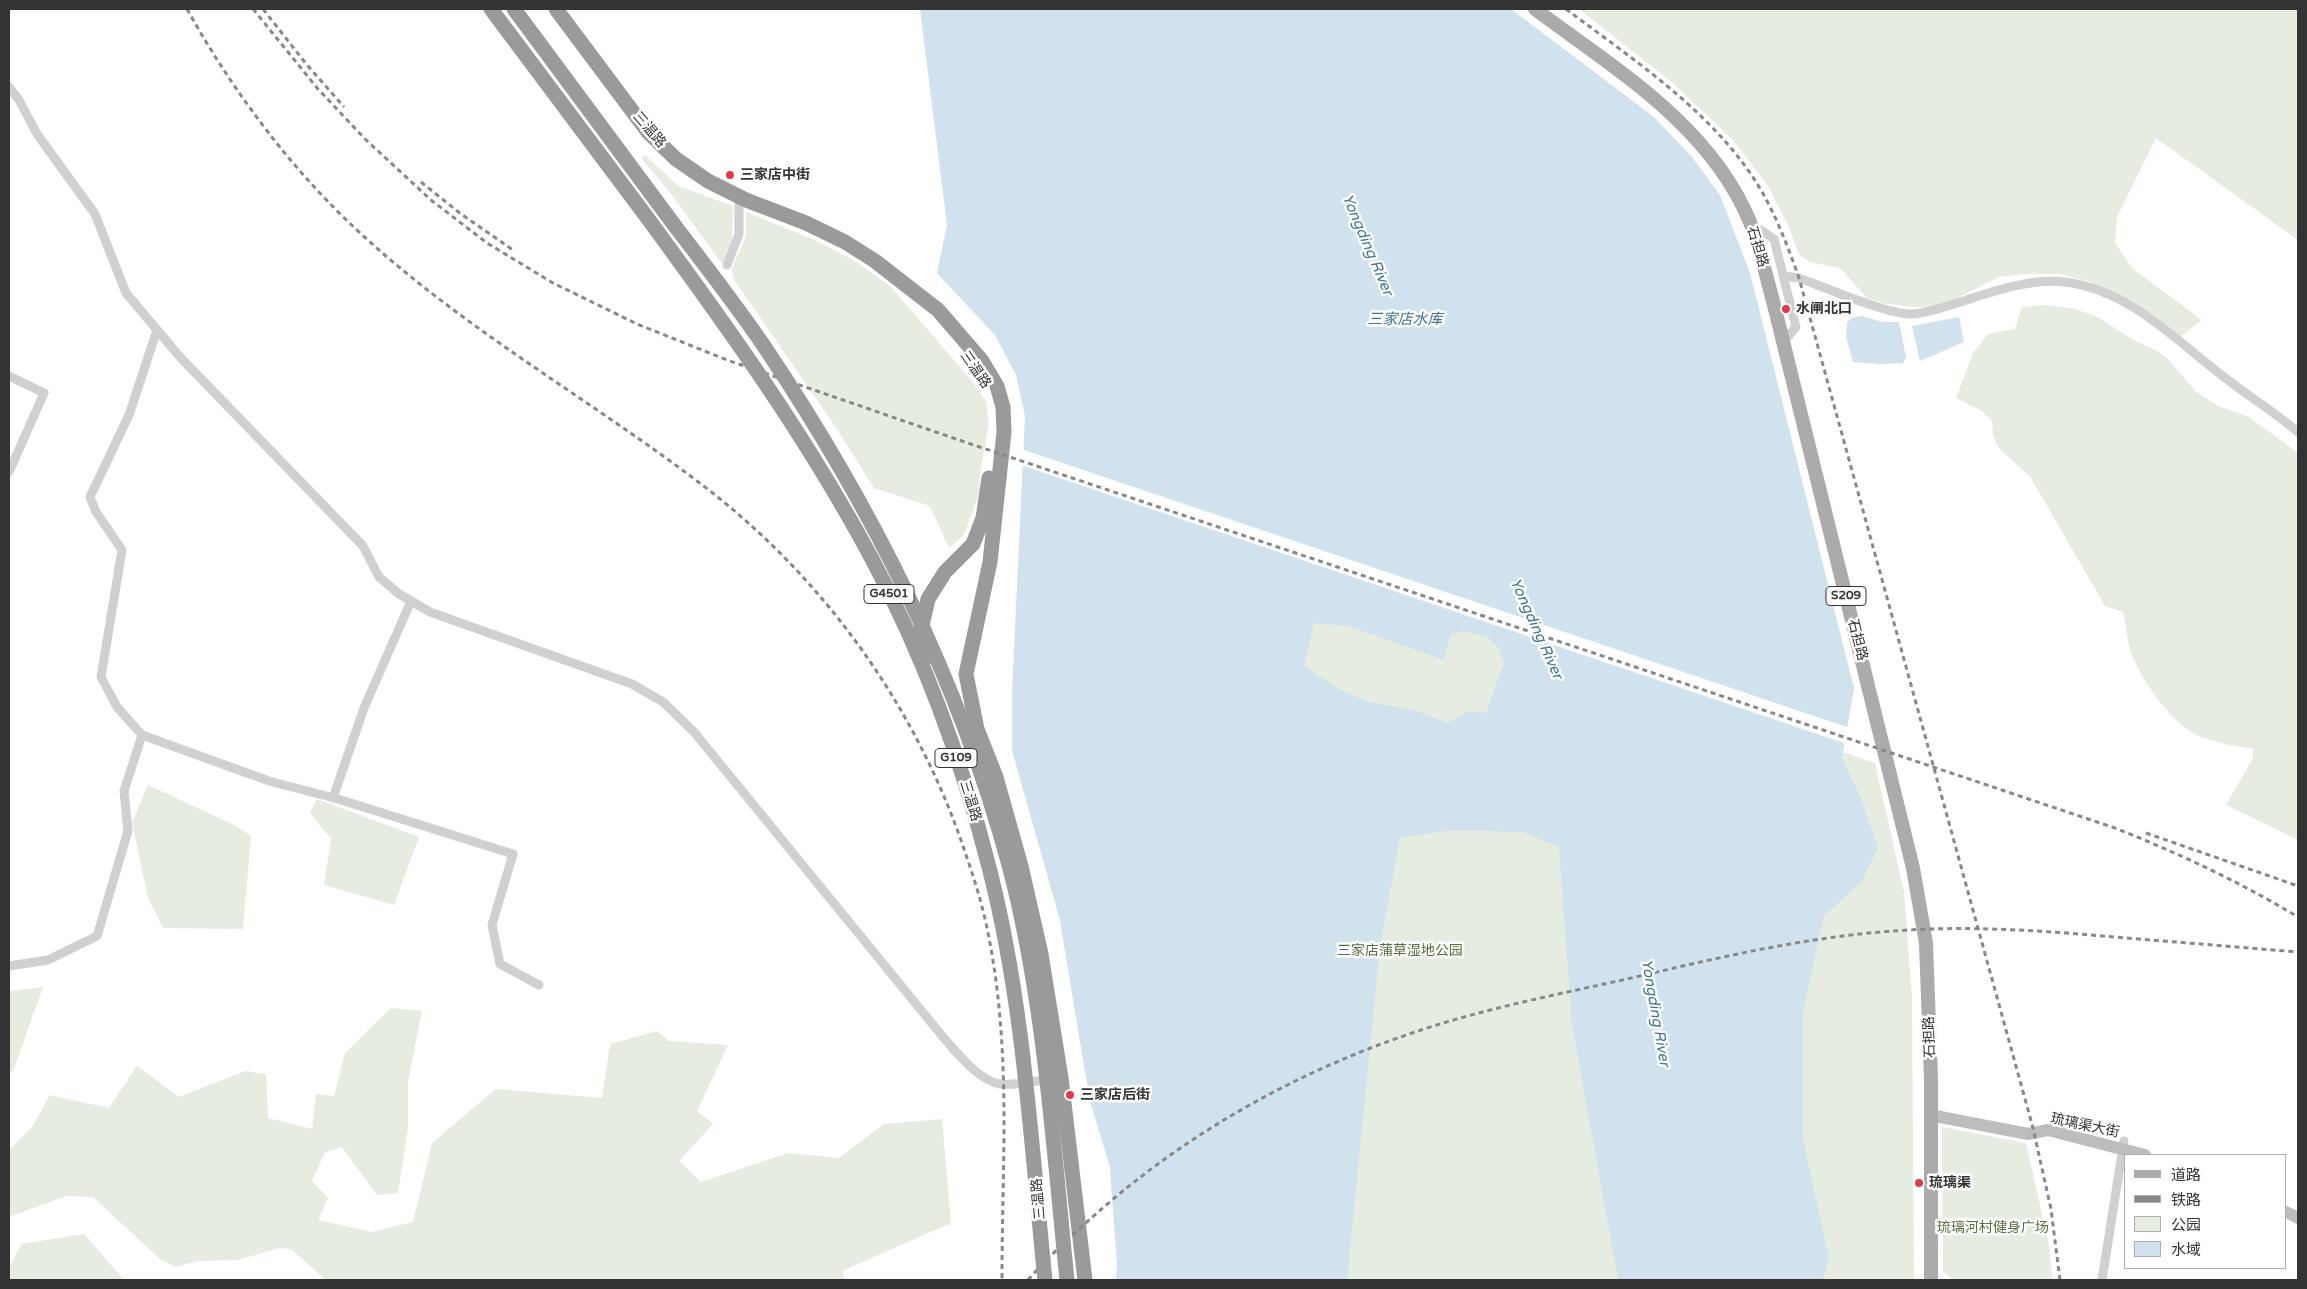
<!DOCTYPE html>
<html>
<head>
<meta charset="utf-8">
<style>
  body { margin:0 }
  #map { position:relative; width:2307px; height:1289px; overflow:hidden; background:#fff; font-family:"Varela Round","Noto Sans SC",sans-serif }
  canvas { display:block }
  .frame { position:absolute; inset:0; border:10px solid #333; pointer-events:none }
  .legend { position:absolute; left:2124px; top:1154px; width:162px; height:115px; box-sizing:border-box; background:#fff; border:1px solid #adadad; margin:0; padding:6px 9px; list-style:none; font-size:15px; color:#333 }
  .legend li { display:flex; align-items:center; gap:10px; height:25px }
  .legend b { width:25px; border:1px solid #adadad }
</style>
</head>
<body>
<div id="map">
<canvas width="2307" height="1289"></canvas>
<div class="frame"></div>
<ul class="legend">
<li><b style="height:6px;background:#ababab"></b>道路</li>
<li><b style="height:6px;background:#888"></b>铁路</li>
<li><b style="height:14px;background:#e6ecdf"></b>公园</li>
<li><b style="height:14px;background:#cfe2ee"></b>水域</li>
</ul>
</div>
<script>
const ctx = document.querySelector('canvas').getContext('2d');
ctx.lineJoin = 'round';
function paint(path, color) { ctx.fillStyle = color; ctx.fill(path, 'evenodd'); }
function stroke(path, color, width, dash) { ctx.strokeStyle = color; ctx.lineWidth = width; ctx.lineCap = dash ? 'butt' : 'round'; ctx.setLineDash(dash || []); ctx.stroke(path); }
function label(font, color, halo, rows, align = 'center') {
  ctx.font = font + ' "Varela Round","Noto Sans SC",sans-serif'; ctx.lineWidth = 5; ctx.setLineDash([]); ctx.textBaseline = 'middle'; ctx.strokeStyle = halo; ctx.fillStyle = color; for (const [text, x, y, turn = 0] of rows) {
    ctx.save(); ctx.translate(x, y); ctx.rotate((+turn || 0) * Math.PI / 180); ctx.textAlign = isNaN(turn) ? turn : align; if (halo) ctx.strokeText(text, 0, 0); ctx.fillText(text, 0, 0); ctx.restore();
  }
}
const green = new Path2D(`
  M1579,9h719v231l-142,-102 -39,79 -2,26 18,26 69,51 -22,17 -58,-40 -34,-16 -28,-7h-33l-28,3 -40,20 -15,11 -32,-1 -30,-4 -15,-5 -27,-30 -30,-6 -11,-7 -11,-30 -20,-39 -36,-47 -58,-55z
  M645,155l33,31 55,20 -1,34 -10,24 -49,-68 -32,-38z
  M746,212l69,28 40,21 36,26 80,93 15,21 3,22 -9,50 -1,21 -15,41 -15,13 -19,-42 -56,-18 -37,-59 -104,-151 -1,-10 14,-32z
  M2047,305l28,4 23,8 37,24 21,9 12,9 28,33 22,14 31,11 49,36v387l-72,-35 27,-47v-9c-18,-3 -36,-6 -52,-12 -28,-11 -57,-53 -68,-80 -6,-14 -7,-31 -10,-45l-18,-6 -74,-128 -33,-31 -5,-12 -1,-14 -10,-10 -26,-13 17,-45 15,-19 27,-5 7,-22z
  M1023,476l852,287 29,129 8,106 2,282h-798l1,-16 -7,-97 -20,-66 -30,-181 -48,-170v-56z
  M148,785l88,41 15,10 -8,93 -80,-1 -15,-30 -16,-75z
  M317,799l102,38 -25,68 -70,-20 7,-46 -21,-26z
  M43,987l-30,84 -4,2v-82z
  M391,1008l31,3 -14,71v46l-10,65 -21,2 -35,-48 -17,5 -13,29 16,17 -10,22 53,12 42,-10 19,-79 64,-54 106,9 8,-54 47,-13 12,10 59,4 -31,66 16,13 -34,37 22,21 87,-29 51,5 45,-34 58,-5 9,104 -109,48 3,9h-519l-35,-31 -12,-1 -41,12 -40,1 -23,6 -15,-8 -67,-62 -27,-1 -57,21v-67l23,-23 18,-32 59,13 28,-42 42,31 66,-26 21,3 2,44 44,11 4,-35 18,2 11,-43z
  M1942,1127l84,16 24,107 2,30h-99l-10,-9z
  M84,1234l40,46h-115v-11l12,-25z`);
const water = new Path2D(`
  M920,9h591l143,108 38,40 28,38 30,78 104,415 -12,70 18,38 18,52 -16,33 -38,35 -21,95v128l26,120 -6,21h-205l-46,-256 -13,-177 -37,-15 -70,-2 -52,8 -20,108 -33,334h-231l1,-16 -7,-97 -20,-66 -30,-181 -48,-170v-56l13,-278 -9,-41 -21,-40 -58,-62 10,-48zM1314,623l34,3 96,34 7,-26 12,-3 24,6 12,11 5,15 -18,50 -17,-2 -22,12 -29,-12 -50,-9 -29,-13 -35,-23z
  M1862,316l21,6h16l7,35 -3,6 -23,1 -27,-2 -7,-25 1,-14 4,-5z
  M1959,317l5,25 -44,19 -8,-35z`);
const pier = new Path2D(`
  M1021,449l829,279 -3,16 -826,-279z`);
const street = new Path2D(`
  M9,87l10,13 18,34 58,80 31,79 54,64 183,189 16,31 20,17 31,18 202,72 31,18 31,30 249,305c13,15 36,44 57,47 15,2 35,-3 50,-5
  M1750,223l24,16 22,88 -13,15
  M727,265l12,-31v-37
  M1783,276l16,2c25,9 92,38 115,36 14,-1 27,-6 40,-10 35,-11 74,-26 111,-22 66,8 112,60 163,98 23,18 48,33 70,52
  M157,330l-28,85 -39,82 6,15 26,38 -21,127 16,30 25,28 127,46 69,18 175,55 -21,71 8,39 39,21
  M9,376l35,17 -35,79
  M333,798l31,-90 47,-107
  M9,966l39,-6 49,-24 31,-105 -4,-40 18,-56
  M2102,1280l22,-139`);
const secondary = new Path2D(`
  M1930,1115l98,19 20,-4 97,25
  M2286,1212l12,6`);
const primary = new Path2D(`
  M1535,9c80,60 175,116 215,213 11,29 18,61 26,91l137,555 13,75 5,136v201`);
const highway = new Path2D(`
  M556,9l92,123 28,27 32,22 38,19 60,23 39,19 30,19 63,49 44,51 15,25 6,21 1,25 -14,130 -24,112 11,55 19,48 25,89 20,88 20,124 24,202
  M923,663l-3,-29 8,-35 17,-27 28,-28 10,-26 6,-40`);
const rail = new Path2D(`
  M187,9c45,81 103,159 171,222 104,97 230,167 343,253 124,94 218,226 266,374 8,23 15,46 20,70 25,120 15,231 15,352
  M253,9l65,80 47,50 66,61 56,43 66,40 84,41 90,36 232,80 1156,388c63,25 125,54 183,89
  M263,9l44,56 37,42
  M1566,9c70,53 149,104 195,181 16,28 27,57 38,88l234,850 18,81 9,71
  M421,182l40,32 52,36
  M2146,833l152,53
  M1028,1280c21,-24 45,-46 69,-67 94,-83 205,-144 324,-183 67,-22 138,-36 206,-51 94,-22 186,-44 282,-49 68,-4 138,1 205,7 62,5 123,10 184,15`);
const highwayBridge = new Path2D(`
  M491,9c53,70 105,141 158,211 80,109 159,219 223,339 52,97 91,205 118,312 34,134 41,273 55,409
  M514,9c53,72 107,144 161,217 30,39 61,79 89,120 108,161 194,331 245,519 35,132 44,279 58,415`);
const markers = [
  [730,175,5,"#e63946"],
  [1786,309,5,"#e63946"],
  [1070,1095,5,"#e63946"],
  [1919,1183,5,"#e63946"]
];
const shields = [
  [889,594,50],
  [1846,596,40],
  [956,758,42]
];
const shieldNames = [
  ["G4501",889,594],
  ["S209",1846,596],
  ["G109",956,758]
];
const streetNames = [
  ["三温路",649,130,49],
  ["石担路",1757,247,73],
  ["三温路",975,370,55],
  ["石担路",1857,640,76],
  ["三温路",970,801,73],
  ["石担路",1930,1037,-92],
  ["琉璃渠大街",2085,1126,12],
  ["三温路",1039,1199,-95]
];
const poiNames = [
  ["三家店中街",740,175],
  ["水闸北口",1796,309],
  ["三家店后街",1080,1095],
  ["琉璃渠",1929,1183]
];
const parkNames = [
  ["三家店蒲草湿地公园",1400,951],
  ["琉璃河村健身广场",1993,1228]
];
const waterNames = [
  ["Yongding River",1367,245,67],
  ["三家店水库",1405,320],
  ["Yongding River",1536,629,66],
  ["Yongding River",1655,1013,80]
];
paint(green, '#e6ecdf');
paint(water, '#cfe2ee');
paint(pier, '#fff');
stroke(street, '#d0d0d0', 9);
stroke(secondary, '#bdbdbd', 12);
stroke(primary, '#ababab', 14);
stroke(highway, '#9a9a9a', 15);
stroke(rail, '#888', 3, [5, 4]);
stroke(highwayBridge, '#9a9a9a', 15);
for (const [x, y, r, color] of markers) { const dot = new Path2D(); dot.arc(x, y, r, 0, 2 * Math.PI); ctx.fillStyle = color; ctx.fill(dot); stroke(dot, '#fff', 2); }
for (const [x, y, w] of shields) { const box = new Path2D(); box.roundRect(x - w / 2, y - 9.5, w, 19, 4); ctx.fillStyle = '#fff'; ctx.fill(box); stroke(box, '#333', 1); }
label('bold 12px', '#333', null, shieldNames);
label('14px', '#333', '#fff', streetNames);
label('bold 14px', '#333', '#fff', poiNames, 'left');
label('14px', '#56703f', '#fff', parkNames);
label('italic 15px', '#3f7597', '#fff', waterNames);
</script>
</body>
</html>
